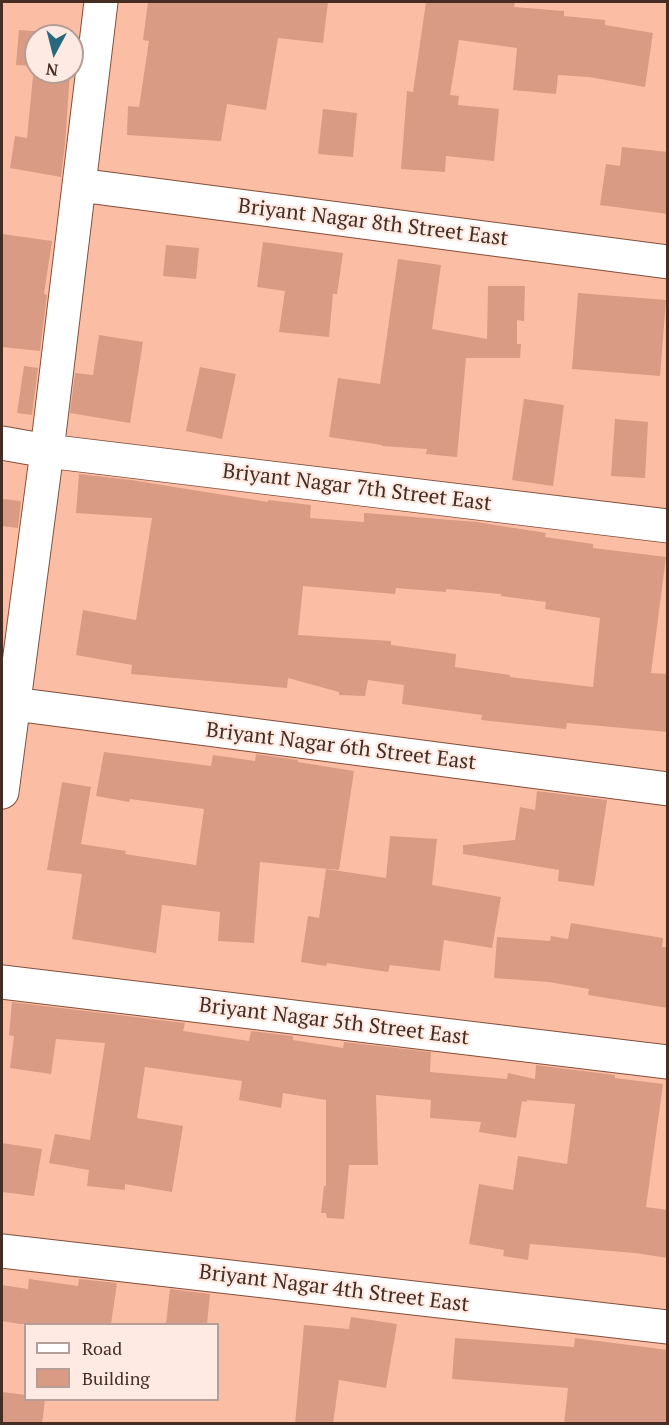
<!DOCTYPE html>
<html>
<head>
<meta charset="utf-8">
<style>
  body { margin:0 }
  #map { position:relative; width:669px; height:1425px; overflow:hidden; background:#fcbda5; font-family:"PT Serif",serif }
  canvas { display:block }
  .frame { position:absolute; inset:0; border:3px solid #462d24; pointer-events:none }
  .legend { position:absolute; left:24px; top:1323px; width:195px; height:78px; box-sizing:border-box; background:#feeae2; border:2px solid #b49e96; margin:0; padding:8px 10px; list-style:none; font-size:18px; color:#462d24 }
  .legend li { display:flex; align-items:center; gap:12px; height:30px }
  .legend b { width:30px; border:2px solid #b49e96 }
  .north { position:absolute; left:24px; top:24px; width:60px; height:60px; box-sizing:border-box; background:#feeae2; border:2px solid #b49e96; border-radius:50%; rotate:187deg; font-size:16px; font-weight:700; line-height:24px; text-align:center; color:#462d24 }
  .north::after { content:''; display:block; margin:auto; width:21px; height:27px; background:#29697e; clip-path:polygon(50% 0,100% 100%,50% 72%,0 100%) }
</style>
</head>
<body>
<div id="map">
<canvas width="669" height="1425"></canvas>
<div class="frame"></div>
<ul class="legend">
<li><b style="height:8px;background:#fff"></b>Road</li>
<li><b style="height:16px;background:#d99b83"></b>Building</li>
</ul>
<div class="north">N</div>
</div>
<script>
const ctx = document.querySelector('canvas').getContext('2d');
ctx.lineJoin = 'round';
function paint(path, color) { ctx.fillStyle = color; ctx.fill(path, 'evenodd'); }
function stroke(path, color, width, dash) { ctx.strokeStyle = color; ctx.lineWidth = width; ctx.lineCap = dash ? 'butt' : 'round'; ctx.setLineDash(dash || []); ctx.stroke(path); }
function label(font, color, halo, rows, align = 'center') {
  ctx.font = font + ' "PT Serif",serif'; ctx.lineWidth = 4.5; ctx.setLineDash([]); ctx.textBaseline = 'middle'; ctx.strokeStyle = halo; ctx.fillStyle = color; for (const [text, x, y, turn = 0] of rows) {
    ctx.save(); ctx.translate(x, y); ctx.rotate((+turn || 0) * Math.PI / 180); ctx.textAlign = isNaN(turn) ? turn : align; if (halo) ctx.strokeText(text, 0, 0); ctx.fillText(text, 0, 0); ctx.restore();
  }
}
const building = new Path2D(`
  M148,2h180l-5,41 -45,-5 -12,72 -39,-6 -6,37 -94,-6 1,-29 11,1 10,-66 -6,-1z
  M426,2h89l-1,5 50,4v5l41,4v5l48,8 -8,54 -56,-10 -31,-2 -2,19 -43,-4 4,-42 -58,-8 -9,55 9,1 -1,9 41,4 -5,52 -48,-5 -1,16 -44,-3 6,-78 6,1z
  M19,30l54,4 -1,9v-7h-36v36h34l-5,72 -4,33 -51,-9 5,-32 12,2 7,-72 -18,-1z
  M323,109l34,4 -4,44 -35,-3z
  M622,147l46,5v62l-68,-9 6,-41 14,2z
  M2,234l50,7 -8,53 3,1 -7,56 -38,-4z
  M263,242l80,11 -6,41h-4l-4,43 -50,-5 6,-41 -28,-4z
  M166,245l33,3 -3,31 -33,-3z
  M398,259l43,6 -9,64 55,10 1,-53h37l-1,35 -7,-1v24h4l-1,14h-54l-9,99 -31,-3 1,-5 -45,-3v-1l-53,-8 9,-59 42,6z
  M578,293l88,7 -6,76 -88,-7z
  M99,335l44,7 -13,81 -60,-10 5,-40 18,2z
  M24,366l14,2 -6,47 -15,-2z
  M200,367l36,7 -14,65 -36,-8z
  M524,399l40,6 -11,81 -41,-6z
  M615,419l33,3 -3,56 -34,-2z
  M79,474l52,6 137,22v-2l43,5 -1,13 54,4v-9l113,9 69,11 -1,4 48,7v4l73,9 -15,116 17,1v58l-101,-9 -1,6 -85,-9 1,-5 -80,-11 2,-19 -36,-5 -3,16 -26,-1v-3l-51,-14 -1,10 -156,-14 1,-9 -56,-10 7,-45 53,10 16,-102 -76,-5zM303,586l92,8 1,-6 50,4v-3l55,5v2l45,6 -1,7 55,9 -7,69 -83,-10v-2l-55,-8 1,-13 -65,-9v-4l-93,-6z
  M2,499l19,2 -3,27 -16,-2z
  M104,752l107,14 2,-11 42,6 1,-7 42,6v2l56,9 -15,99 -79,-8 -6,81 -36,-2 2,-29 -58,-7 -6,48 -84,-14 10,-65 -35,-4 15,-88 29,5 -10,57 45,7 -1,3 71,11 8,-56 -74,-10 -1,3 -33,-6z
  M537,791l70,9 -13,86 -36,-5 1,-11 -96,-16v-9l52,-5 5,-33 15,3z
  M390,836l47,3 -5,46 69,12 -9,51 -48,-8 -4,31 -50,-6 -2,7 -61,-9 -1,3 -25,-4 7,-46 11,2 7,-49 60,9z
  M571,923l92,15 -1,9h6v61l-80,-13 1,-6 -40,-7 -55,-4 3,-41 53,4 1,-5 17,3z
  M12,1002l173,21 -2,8 66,10 2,-10 42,5v4l50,8 1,-6 87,10 -1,20 77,7 1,-6 27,6 1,-14 79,10v3l48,6 -17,123 22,3v48l-33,-5 -105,-9 -2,16 -25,-4 1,-6 -35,-6 10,-60 34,6 5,-34 49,8 8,-60 -48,-4v2l-5,-1 -6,37 -37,-6 2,-10 -51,-4 1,-18 -55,-5 2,70h-29l-5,54 -17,-1 -1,-5h-5l3,-27h2v-86l-43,-7 -2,15 -42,-8 3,-19 -97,-14 -8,51 46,8 -11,66 -47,-8v6l-38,-4 2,-16 -40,-7 6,-29 35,6 15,-97 -49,-4 -5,35 -41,-6 4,-32 -5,-1z
  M2,1143l40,6 -8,47 -32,-4z
  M29,1279l49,7 1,-7 38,4 -6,41h-91l-18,-3v-36l26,4z
  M170,1289l40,5 -3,30h-41z
  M351,1317l46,7 -11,64 -47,-8 -6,44h-38l9,-99 45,4z
  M455,1338l119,9 1,-9 93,12v74h-104l4,-36 -116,-9z
  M2,1392l24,3v5h19l-3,24h-40z`);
const minor = new Path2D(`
  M79,185l589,77
  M2,443l45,8 621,75
  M14,704l654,85
  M2,792l45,-341 54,-449
  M2,982l666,80
  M2,1251l666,76`);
const streetNames = [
  ["Briyant Nagar 8th Street East",373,223,7],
  ["Briyant Nagar 7th Street East",357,488,7],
  ["Briyant Nagar 6th Street East",341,747,7],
  ["Briyant Nagar 5th Street East",334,1022,7],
  ["Briyant Nagar 4th Street East",334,1289,7]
];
paint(building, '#d99b83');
stroke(minor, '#844e39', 35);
stroke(minor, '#fff', 33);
label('21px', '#462d24', '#feeae2', streetNames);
</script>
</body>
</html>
